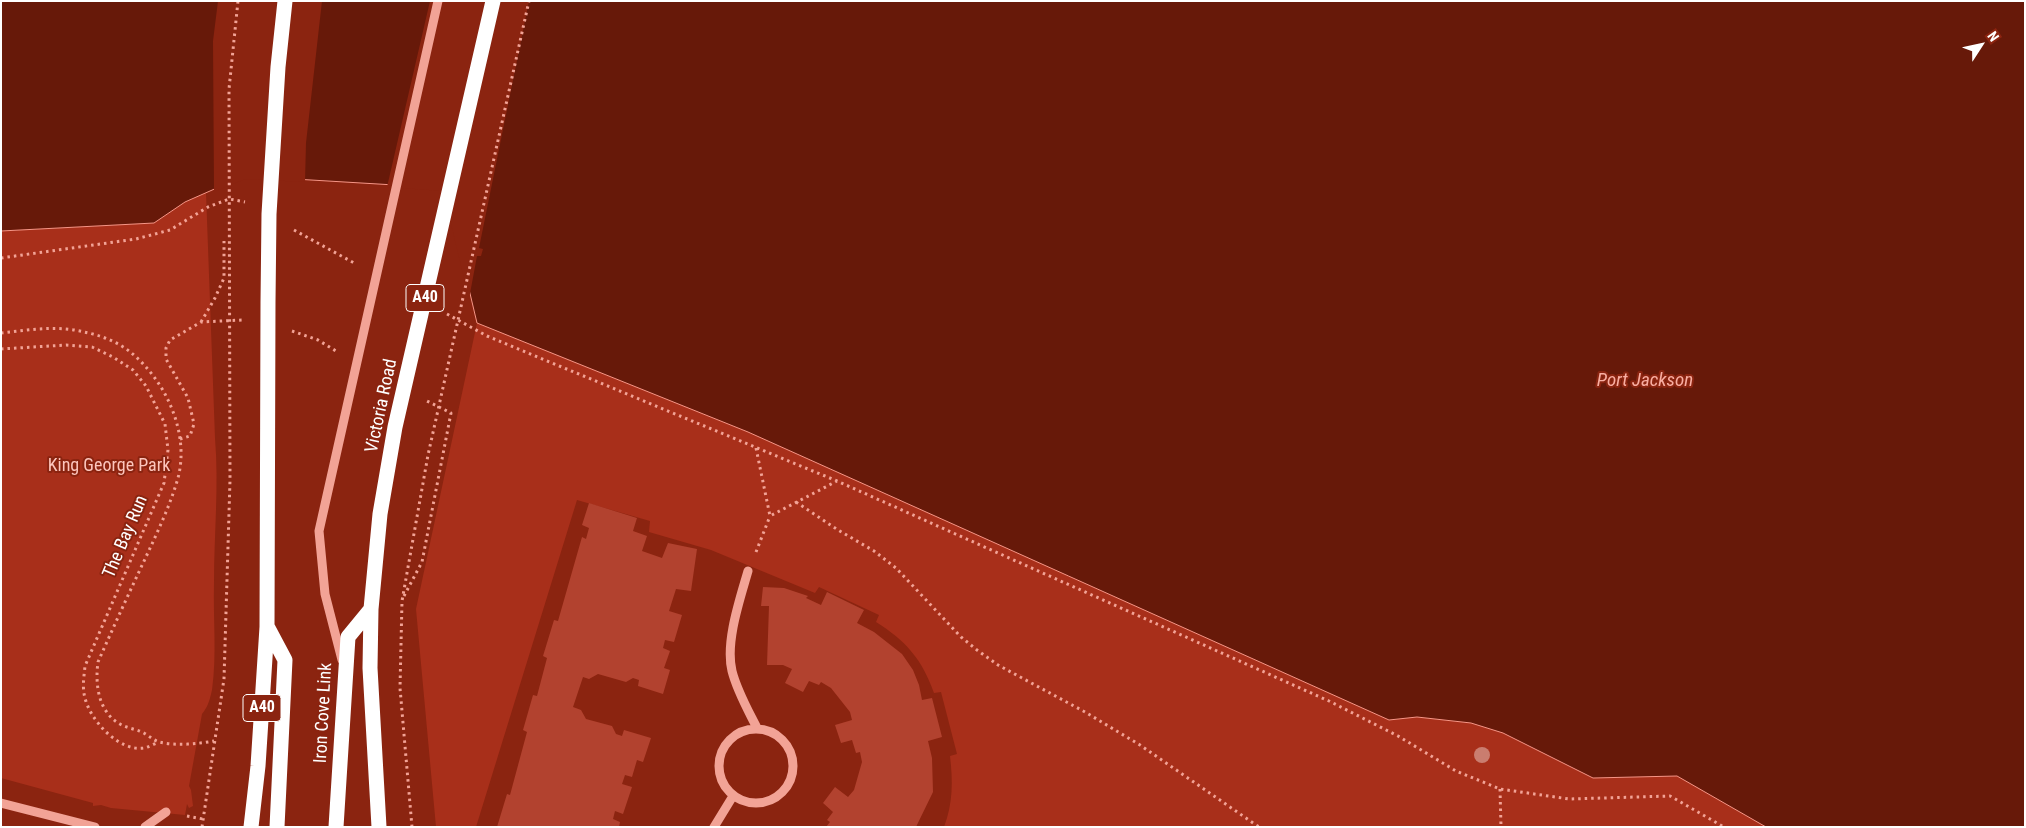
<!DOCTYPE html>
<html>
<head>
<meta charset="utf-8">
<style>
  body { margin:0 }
  #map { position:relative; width:2026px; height:828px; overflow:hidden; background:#8b2410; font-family:"Roboto Condensed",sans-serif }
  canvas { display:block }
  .frame { position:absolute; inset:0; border:2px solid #fff; pointer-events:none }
  .north { position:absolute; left:1956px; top:20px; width:50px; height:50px; -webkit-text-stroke:4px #8b2410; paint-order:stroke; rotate:55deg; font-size:14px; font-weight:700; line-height:20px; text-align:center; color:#fff }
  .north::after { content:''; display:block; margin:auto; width:18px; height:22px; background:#fff; clip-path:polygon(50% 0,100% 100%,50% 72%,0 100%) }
</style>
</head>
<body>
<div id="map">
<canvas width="2026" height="828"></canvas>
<div class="frame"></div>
<div class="north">N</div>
</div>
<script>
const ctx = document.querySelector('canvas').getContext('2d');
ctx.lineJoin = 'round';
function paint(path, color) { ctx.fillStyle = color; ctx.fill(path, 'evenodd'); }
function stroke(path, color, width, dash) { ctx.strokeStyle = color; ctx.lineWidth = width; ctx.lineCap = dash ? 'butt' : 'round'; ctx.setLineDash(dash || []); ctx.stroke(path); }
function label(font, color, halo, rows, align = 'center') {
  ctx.font = font + ' "Roboto Condensed",sans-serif'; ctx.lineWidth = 4; ctx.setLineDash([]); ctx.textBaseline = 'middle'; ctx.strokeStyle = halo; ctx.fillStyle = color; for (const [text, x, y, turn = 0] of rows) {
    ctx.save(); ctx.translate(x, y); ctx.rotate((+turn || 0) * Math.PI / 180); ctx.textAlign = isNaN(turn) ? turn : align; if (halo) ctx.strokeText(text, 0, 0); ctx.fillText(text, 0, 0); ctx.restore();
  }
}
const green = new Path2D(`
  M206,193l9,245c4,48 -1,97 -1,145 -1,36 3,72 -2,107 -2,9 -4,17 -10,24l-13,72 2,4 2,16 -4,2 -2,-4 -2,11 -74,-7 -10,-3 -8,1v-3l-92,-25v-547l153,-8 31,-21z
  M477,323l271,109 641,288 28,-3 54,6 32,10 90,45 84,-2 89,51h-822c9,-24 9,-45 6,-71l7,-2 -16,-62 -7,1c-12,-34 -28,-52 -58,-71l3,-7 -60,-28 -4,6 -104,-43 -62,-18 1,-11 -73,-21 -101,327h-40l-20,-218z`);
const water = new Path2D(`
  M1,1h2024v826h-259l-89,-51 -84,2 -90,-45 -32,-10 -54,-6 -28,3 -641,-288 -271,-109 -32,-135 -201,-12 -59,26 -31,21 -153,8z`);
const pier = new Path2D(`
  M218,1h104l-16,142 -1,39 -60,-3 -31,13 -1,-151z
  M430,1h99l-50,247 4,1 -2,7h-4l-8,43 -26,-108 -56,-4z`);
const building = new Path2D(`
  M589,503l48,15 -4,13 14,5 -5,15 20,7 6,-15 29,6 -6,42 -15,-2 -7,22 13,4 -8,27 -9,-2 -2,8 7,3 -6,17 6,2 -7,24 -25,-8 1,-6 -6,-2 -7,4 -28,-8 -9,5 -6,-2 -10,30 8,3 5,9 26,7 4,8 6,2 2,-6 27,8 -8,24 -6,-2 -5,17 -7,-2 -3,9 10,3 -9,27 -8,-3 -2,8 7,3 -1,5h-122l10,-33 3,1 17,-63 -4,-2 10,-35 4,1 10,-38 -4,-2 11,-36 4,1 24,-84 4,2 3,-11 -7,-3z
  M763,587l21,1 24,8 -2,2 15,7 6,-13 37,18 -7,13 17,9 28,22 11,16 6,15 3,15 10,-2 10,39 -14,4 4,17 1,34 -17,35h-90l4,-5 -3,-2 6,-8 -10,-9 12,-16 13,10 6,-7 8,-28 -2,-10 -4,1 -4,-13 -11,3 -6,-18 17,-5 -2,-8 -19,-24 -10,-6 -2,3 -10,-4 -6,11 -18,-9 7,-14 -9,-4h-16l2,-59h-8z`);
const path = new Path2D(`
  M294,230l62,34
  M1,258l135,-19 34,-9 38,-23 21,-8 16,3
  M447,314l40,22 350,145 492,220 69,35 58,35 44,18 69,10 101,-3 54,31
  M201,322l14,-24 9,-20v-37
  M292,331l26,9 18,11
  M1,333c28,-3 55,-8 83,-1 15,3 32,9 45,19 36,28 61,81 49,127 -8,28 -21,55 -33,81 -16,34 -32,69 -47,103 -3,22 0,50 22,62 7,4 15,5 22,8 6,3 11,8 17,10 17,4 38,2 55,-1
  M1,349l65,-4 26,2 21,10 20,13 13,16 19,38 3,26 -4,33 -79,183c-1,11 -3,21 0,32 5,22 34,54 59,50 5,-1 10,-4 15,-6
  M180,439l10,-3 4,-12 -6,-26 -22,-39v-11l4,-8 31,-18 41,-2
  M756,448l14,68 67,-35
  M796,502l42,28 36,21 22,17 65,69 16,13 21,15 87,47 55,33 119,82
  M756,552l14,-36
  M404,596l18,-34 29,-149 -24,-12
  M1500,789l1,38
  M187,816l16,3
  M202,827l22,-148 6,-199 -1,-391 9,-88
  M412,827l-12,-139 2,-87 26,-146 101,-454`);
const minor = new Path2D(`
  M748,571c-8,28 -23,71 -16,100 5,20 16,39 25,57
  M342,660l-17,-66 -6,-63 119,-530
  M719 766a37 37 0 1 1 74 0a37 37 0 1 1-74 0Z
  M1,803l94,24
  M145,827l21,-15
  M714,827l19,-31`);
const highway = new Path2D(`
  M268,628l17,32 -8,167
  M251,827l7,-61 9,-139 1,-325 1,-88 9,-147 7,-66
  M336,827l12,-190 23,-28
  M379,827l-9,-159 1,-59 9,-95 15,-87 98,-426`);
const trees = [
  [1482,755]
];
const shields = [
  [425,298,38],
  [262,708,38]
];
const shieldNames = [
  ["A40",425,298],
  ["A40",262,708]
];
const streetNames = [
  ["Victoria Road",382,406,-78],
  ["The Bay Run",126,537,-67],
  ["Iron Cove Link",324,713,-87]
];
const parkNames = [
  ["King George Park",109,466]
];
const waterNames = [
  ["Port Jackson",1645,381]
];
paint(green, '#a82f1a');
paint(water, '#671909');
stroke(water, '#f69687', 1);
paint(pier, '#8b2410');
paint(building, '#b2422f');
stroke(path, '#f2a396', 3, [2.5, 4]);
stroke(minor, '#f2a396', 9);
stroke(highway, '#fff', 15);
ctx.fillStyle = '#ca7d6f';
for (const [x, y] of trees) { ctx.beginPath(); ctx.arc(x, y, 8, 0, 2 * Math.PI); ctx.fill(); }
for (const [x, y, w] of shields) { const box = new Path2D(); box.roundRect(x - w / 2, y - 13.5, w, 27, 4); ctx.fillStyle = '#8b2410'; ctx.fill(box); stroke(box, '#fff', 1); }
label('bold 16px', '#fff', null, shieldNames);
label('18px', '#fff', '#8b2410', streetNames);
label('18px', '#fdc6bd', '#8b2410', parkNames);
label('italic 19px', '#f9aea2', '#8b2410', waterNames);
</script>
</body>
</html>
